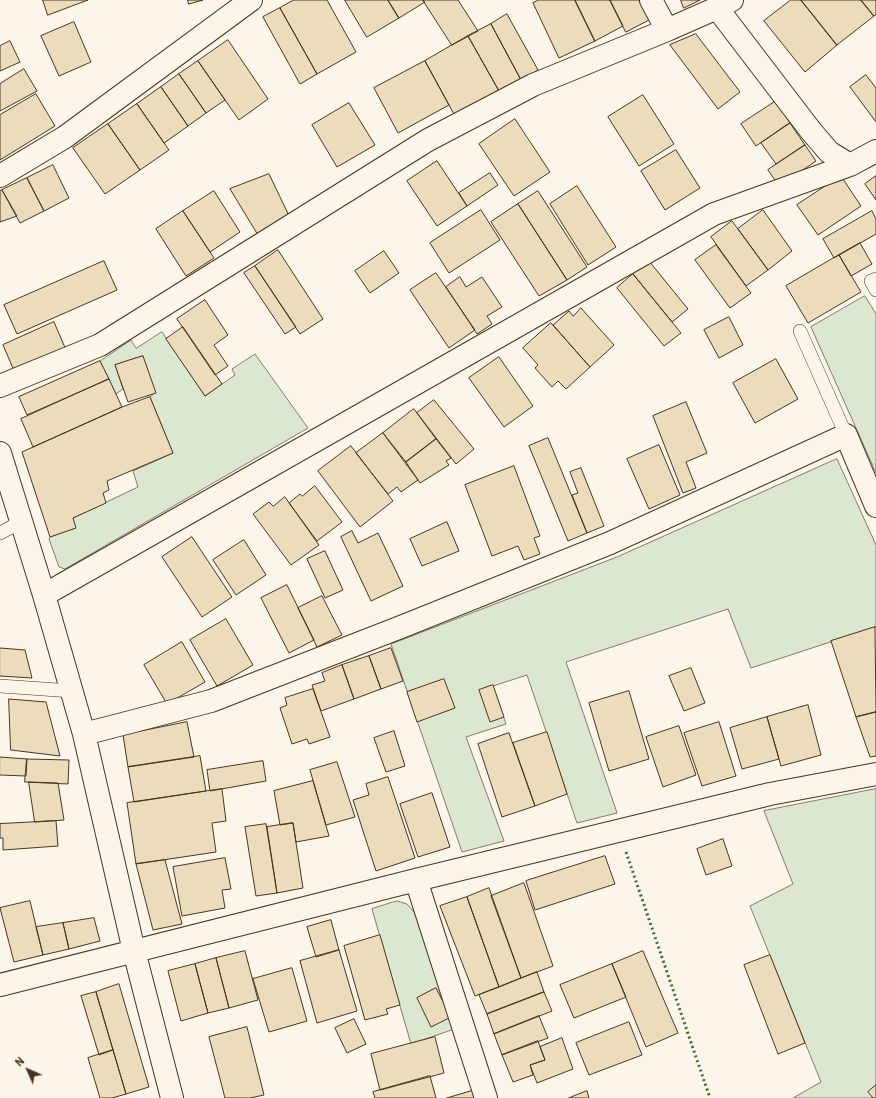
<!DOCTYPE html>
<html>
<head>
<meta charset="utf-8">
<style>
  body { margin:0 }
  #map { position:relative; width:876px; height:1098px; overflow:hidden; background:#fbf6e9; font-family:"IBM Plex Sans",sans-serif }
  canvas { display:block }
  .north { position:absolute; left:8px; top:1050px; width:40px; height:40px; -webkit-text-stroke:3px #fbf6e9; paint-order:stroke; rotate:315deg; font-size:11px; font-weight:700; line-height:16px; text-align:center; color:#4a3520 }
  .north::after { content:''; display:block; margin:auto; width:14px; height:18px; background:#4a3520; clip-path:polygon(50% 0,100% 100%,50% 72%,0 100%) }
</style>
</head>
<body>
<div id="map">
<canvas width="876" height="1098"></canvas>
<div class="north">N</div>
</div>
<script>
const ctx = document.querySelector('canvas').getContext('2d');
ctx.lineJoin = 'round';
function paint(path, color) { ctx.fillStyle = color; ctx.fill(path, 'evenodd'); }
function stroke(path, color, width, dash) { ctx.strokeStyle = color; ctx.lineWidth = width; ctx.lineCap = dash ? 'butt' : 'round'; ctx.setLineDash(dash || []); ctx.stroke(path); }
const green = new Path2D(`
  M865,296l11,18v159l-65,-146z
  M162,332l43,64 30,-21 -3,-6 23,-15 53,74 -243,141 -6,-2 -10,-28 1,-2 25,-9 -2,-10 65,-31 -5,-16 40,-18 -23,-56 5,-4 -12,-37 -28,9 8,24 -7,5 -16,-33 31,-21 5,8z
  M837,459l39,86v82l-125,41 -23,-59 -162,53 51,151 -40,10 -50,-148 -34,11 13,38 -40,13 38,104 -42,11 -71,-208 226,-87z
  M876,789v309h-83l28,-16 -71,-176 43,-22 -29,-73z
  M397,901l10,3 7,8 46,115 -49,17 -39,-135z`);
const building = new Path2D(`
  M43,0h45l-40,15z
  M188,0h15l-14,4z
  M294,0h33l29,52 -39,22 -37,-66z
  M345,0h43l11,18 -32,19z
  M388,0h35l2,2 -26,16z
  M423,0h35l20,31 -26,14z
  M539,0h36l20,41 -36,17 -26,-55z
  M575,0h35l13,26 -28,15z
  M610,0h29l10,20 -23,12z
  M681,0h19l-16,8z
  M791,0h10l36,45 -32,27 -41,-51z
  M801,0h60l13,16 -37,29z
  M861,0h15v14l-2,2z
  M280,8l37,66 -17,10 -37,-67z
  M507,14l31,56 -17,10 -30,-56z
  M74,22l17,40 -32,14 -18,-40z
  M491,24l30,56 -22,11 -31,-55z
  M696,34l44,58 -22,17 -48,-64z
  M468,36l31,55 -44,25 -30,-55z
  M228,40l40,59 -29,21 -41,-59z
  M10,41l10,21 -20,9v-25z
  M198,61l27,39 -19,13 -27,-39z
  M425,61l24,44 -51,28 -24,-45z
  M24,69l13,22 -37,20v-27z
  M179,74l27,39 -18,13 -27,-39z
  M866,75l10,13v34l-26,-35z
  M161,87l27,39 -24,17 -27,-39z
  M36,94l19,32 -55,34v-45z
  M643,95l31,49 -35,22 -31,-49z
  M776,101l14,22 -34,23 -15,-22z
  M349,103l26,42 -38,22 -25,-42z
  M137,104l32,46 -29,20 -32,-46z
  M515,119l35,53 -36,24 -35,-52z
  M790,123l15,22 -29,19 -15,-21z
  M108,124l32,46 -35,24 -32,-46z
  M805,145l11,16 -37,25 -11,-16z
  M676,150l24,38 -35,22 -24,-39z
  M437,161l30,45 -30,20 -30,-45z
  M53,165l16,33 -25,13 -17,-33z
  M490,173l8,12 -31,21 -8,-13z
  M269,174l23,48 -31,18 -31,-51z
  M841,176l20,30 -43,29 -21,-30z
  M876,176v24l-11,-16z
  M27,178l17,33 -24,12 -18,-33z
  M577,186l39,61 -28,18 -38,-61z
  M2,190l15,26 -17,6v-31z
  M214,191l26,41 -30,20 -27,-41z
  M538,191l49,76 -20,13 -49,-76z
  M518,204l49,76 -28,16 -48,-74z
  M481,210l19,30 -51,33 -19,-30z
  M763,210l29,41 -24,19 -30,-41z
  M183,211l31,47 -28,18 -30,-47z
  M872,211l4,8v15l-42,24 -11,-19z
  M732,221l36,49 -22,16 -35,-49z
  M860,243l12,21 -21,12 -12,-21z
  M716,245l35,48 -21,15 -35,-48z
  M278,250l45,69 -23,15 -45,-68z
  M384,251l15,22 -29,20 -15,-22z
  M839,255l22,37 -53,31 -22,-37z
  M104,261l13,29 -100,44 -13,-29z
  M649,261l39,48 -16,13 -39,-48z
  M255,266l41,61 -11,7 -41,-61z
  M436,273l39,57 -26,18 -39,-58z
  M633,274l48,59 -17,13 -47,-58z
  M460,277l6,10 16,-10 20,30 -15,9 5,8 -15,10 -31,-47z
  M205,300l23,35 -14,10 14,21 -13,9 -38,-56z
  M581,308l33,37 -24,22 -37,-42 16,-14 4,5z
  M729,317l14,28 -24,13 -15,-28z
  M54,322l12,28 -51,23 -12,-28z
  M551,323l39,44 -24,22 -8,-8 -6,6 -17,-19 3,-3 -15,-17z
  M183,327l39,57 -17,12 -39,-57z
  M143,356l13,37 -28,9 -13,-37z
  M499,357l34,49 -29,21 -35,-49z
  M776,359l22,40 -43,24 -22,-40z
  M100,361l9,18 -82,36 -8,-18z
  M109,379l13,28 -89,40 -12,-28z
  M150,397l23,56 -66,28 2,9 -6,3 3,10 -33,15 3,10 -26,9 -28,-85 100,-45z
  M434,400l40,49 -18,15 -39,-51z
  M686,402l21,51 -21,9 10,26 -13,5 -30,-77z
  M414,409l22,30 -30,23 -23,-29z
  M383,433l35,47 -17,12 -4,-5 -9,7 -32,-41z
  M548,438l39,95 -19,8 -39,-95z
  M436,439l15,19 -5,3 3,4 -29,18 -14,-21z
  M659,445l21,50 -31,14 -22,-50z
  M351,446l42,55 -33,26 -42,-56z
  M514,466l26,70 -6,2 6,16 -16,6 -6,-14 -26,10 -27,-71z
  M581,468l23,58 -17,7 -15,-38 6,-2 -8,-21z
  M315,486l27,36 -25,19 -28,-38 11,-9 2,2z
  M285,497l34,48 -28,20 -38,-51 16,-12 4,4z
  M447,522l12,29 -37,15 -12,-27z
  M352,531l6,12 20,-10 25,53 -32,15 -30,-64z
  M192,537l40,60 -30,20 -40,-60z
  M244,540l22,35 -30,20 -23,-35z
  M325,551l18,39 -18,8 -18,-39z
  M287,585l27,55 -25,13 -28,-55z
  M322,596l20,39 -25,12 -19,-39z
  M226,619l27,46 -36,21 -27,-46z
  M875,627l1,85 -20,5 -25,-76z
  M182,642l23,40 -38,22 -23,-39z
  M0,648l25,2 7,28 -32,-2z
  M391,648l12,33 -22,8 -12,-33z
  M369,656l12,33 -27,10 -12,-34z
  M342,665l12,34 -33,12 -9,-26 13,-4 -3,-8z
  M691,668l14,35 -21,8 -15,-35z
  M444,679l11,29 -38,14 -10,-30z
  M493,685l11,32 -14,5 -11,-32z
  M313,689l17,48 -21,7 -2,-5 -15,5 -12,-36 7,-3 -2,-7z
  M629,691l20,68 -40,12 -20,-68z
  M9,699l37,3 14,54 -49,-6z
  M808,705l13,50 -40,11 -14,-49z
  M876,712v44l-6,1 -14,-40z
  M767,717l12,42 -37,10 -12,-41z
  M187,722l7,35 -66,10 -5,-32z
  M719,722l17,54 -34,10 -18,-53z
  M679,726l17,49 -33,12 -17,-50z
  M394,731l11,35 -19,6 -12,-34z
  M547,732l20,62 -32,12 -22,-63z
  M509,733l26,73 -33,11 -24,-73z
  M200,756l6,35 -72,11 -6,-35z
  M0,757l27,2 -1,17 -26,-1z
  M27,759l42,1 -1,24 -43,-2z
  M263,761l3,20 -56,10 -3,-21z
  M337,762l18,55 -29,8 -16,-55z
  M388,777l27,81 -39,13 -23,-71 16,-5 -3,-11z
  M313,781l16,55 -33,6 -3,-19 -13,2 -6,-34z
  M29,782l29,1 6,37 -29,2z
  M222,789l4,32 -14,2 4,29 -80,12 -9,-61z
  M432,793l18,54 -32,10 -18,-53z
  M56,821l2,25 -55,4v-12h-3v-14z
  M293,823l10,65 -26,5 -10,-66z
  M266,824l11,69 -21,3 -11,-69z
  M723,839l9,27 -26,9 -9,-26z
  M605,856l10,28 -80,26 -9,-29z
  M225,858l6,31 -9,1 3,18 -43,8 -9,-49z
  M165,860l17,64 -29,6 -17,-66z
  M524,883l29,83 -32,12 -30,-82z
  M489,888l32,90 -22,9 -32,-90z
  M467,897l32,90 -24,9 -35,-90z
  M30,901l13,54 -29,7 -14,-54z
  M94,918l6,23 -31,8 -6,-26z
  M331,920l8,30 -23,7 -9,-30z
  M63,923l6,26 -26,6 -7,-28z
  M380,935l20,70 -14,4 2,5 -23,6 -21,-74z
  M339,950l18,61 -40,12 -17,-62z
  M245,951l13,49 -29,8 -13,-50z
  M643,951l35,82 -32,14 -34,-83z
  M770,955l35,88 -27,11 -34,-89z
  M216,958l13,50 -21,5 -13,-49z
  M195,964l13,49 -27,8 -13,-50z
  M612,964l14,33 -52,21 -14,-33z
  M292,968l15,53 -38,11 -16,-53z
  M537,972l7,20 -57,22 -8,-19z
  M119,984l30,103 -23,7 -30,-102z
  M436,988l15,29 -20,10 -14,-29z
  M96,992l17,58 -14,5 -18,-59z
  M544,992l8,19 -58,23 -7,-20z
  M539,1016l9,22 -46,17 -8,-21z
  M354,1019l12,25 -19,9 -12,-25z
  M629,1022l13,33 -53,20 -13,-32z
  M247,1027l17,68 -14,3h-25l-16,-61z
  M435,1037l9,36 -64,17 -9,-36z
  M562,1038l11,31 -36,14 -7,-18 15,-5 -5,-13z
  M538,1041l7,19 -15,5 3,10 -20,7 -11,-27z
  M113,1050l13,44 -14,4h-12l-12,-40z
  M430,1076l6,22h-61l-2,-6z
  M876,1085v13h-3l-5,-6z
  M482,1088l3,10h-38z
  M587,1091l2,7h-20z`);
const lane = new Path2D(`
  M876,279l-5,2 5,9
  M800,331l46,104
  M0,533l21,-11
  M0,686l72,5`);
const street = new Path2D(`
  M651,0l16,30
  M717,8l94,123 18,21 21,13
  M0,176l65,-39 186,-137
  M0,386l100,-41 328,-205 105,-55 134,-55 50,-22 15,-8
  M0,453l44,142 40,139 50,217 38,147
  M44,595l670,-381 136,-49 26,-14
  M84,734l127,-33 195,-76 204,-82 236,-108 30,71
  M416,880l70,218
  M0,985l416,-105 354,-86 106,-20`);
const hedge = new Path2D(`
  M626,852l84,246`);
paint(green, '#dce7d0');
stroke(green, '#887966', 1);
paint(building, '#ecdcbc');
stroke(building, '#4a3520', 1);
stroke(lane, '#4a3520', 14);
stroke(street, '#4a3520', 24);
stroke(lane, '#fbf6e9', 13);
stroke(street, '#fbf6e9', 22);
stroke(hedge, '#436837', 3, [2, 3]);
</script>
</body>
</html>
